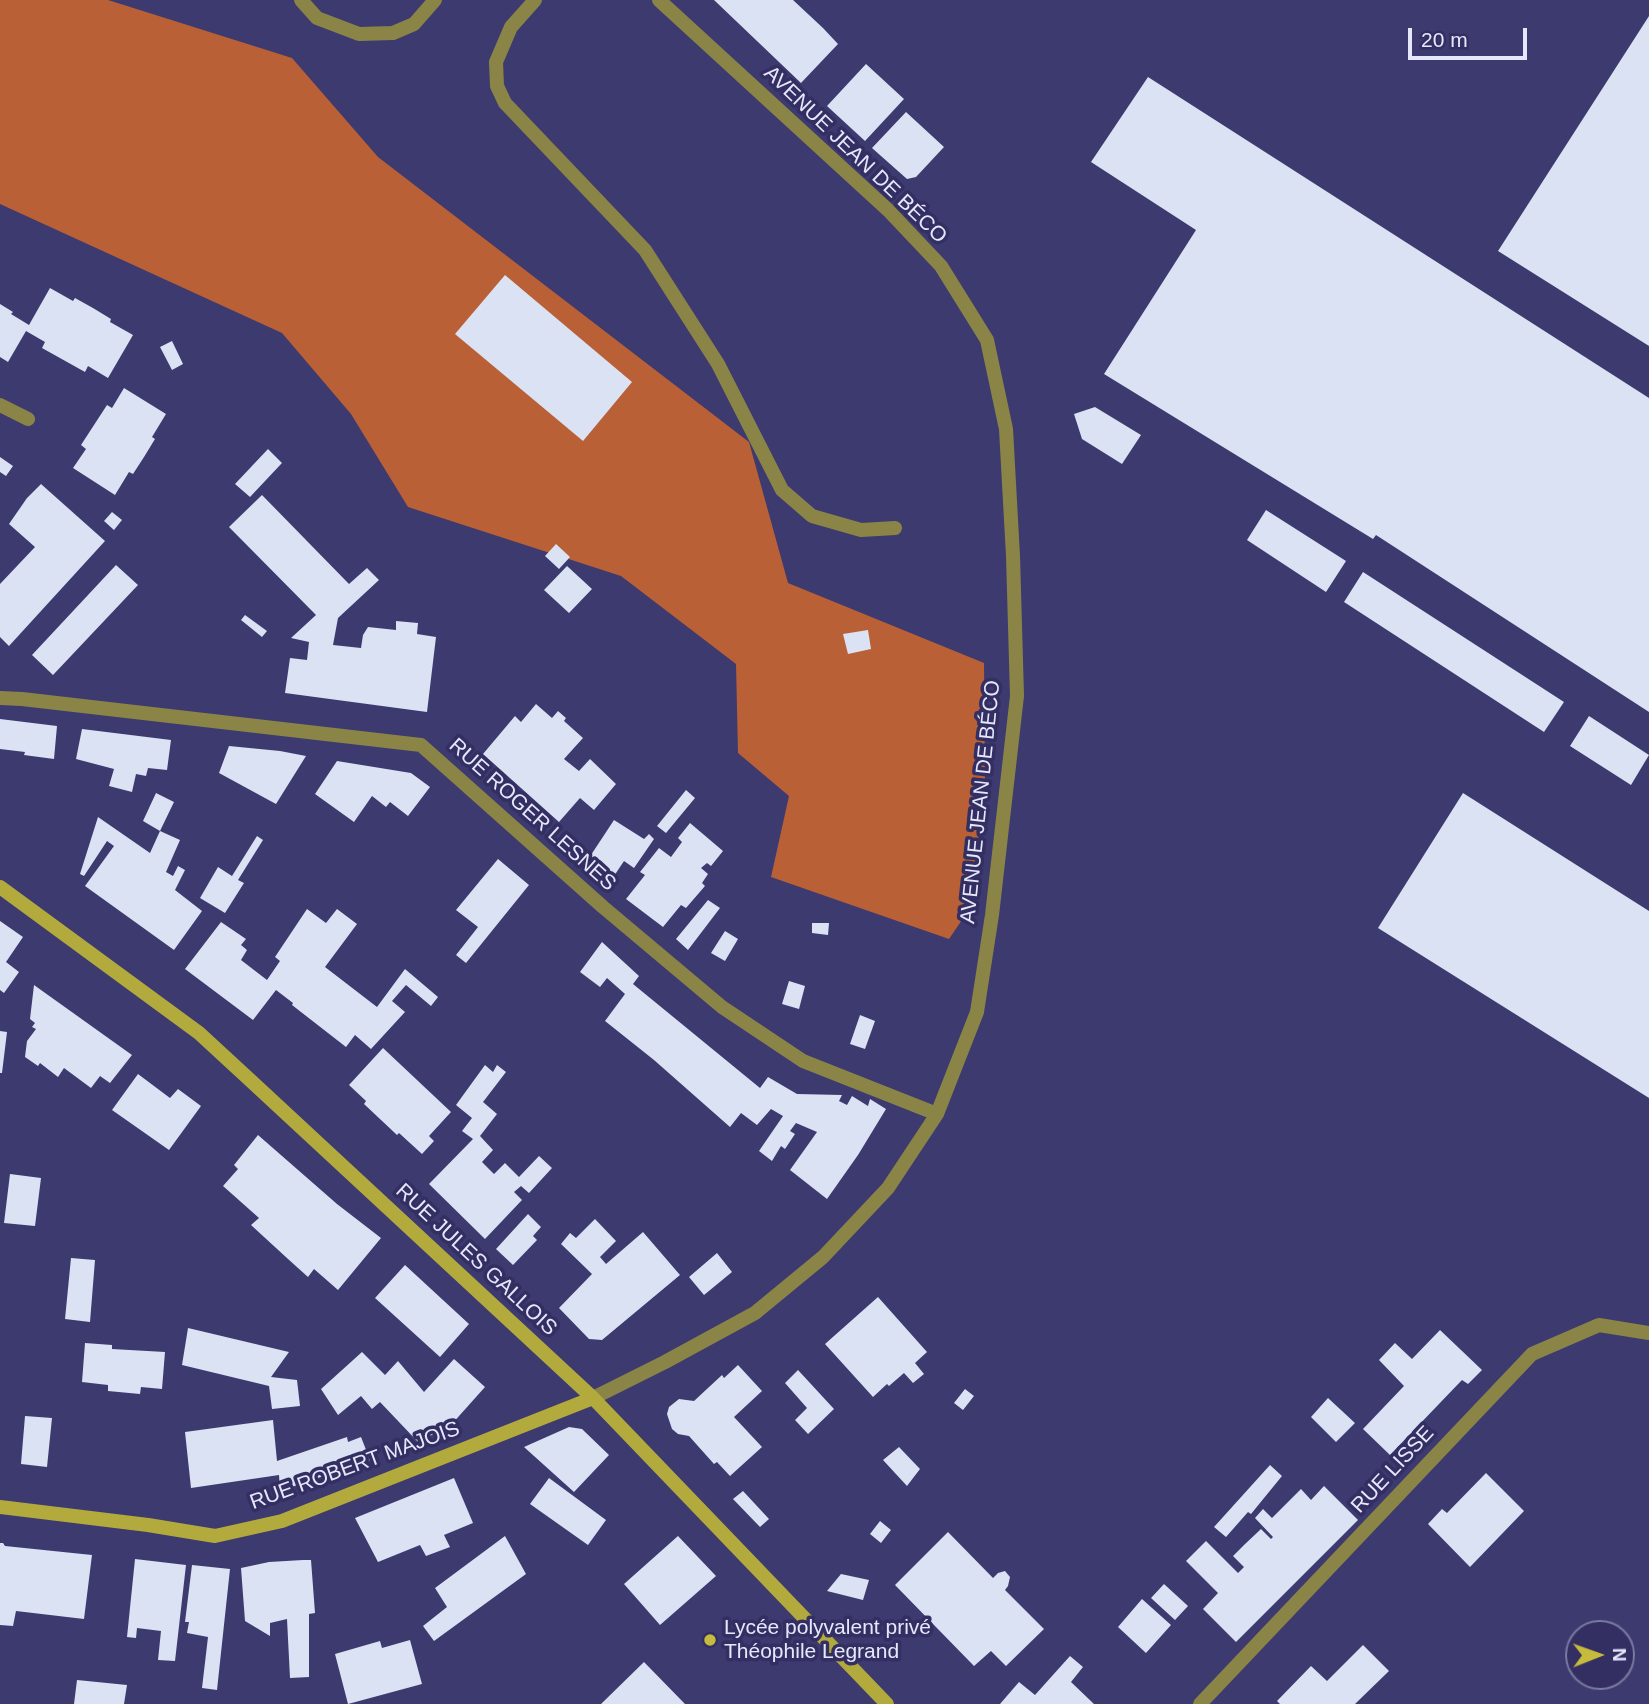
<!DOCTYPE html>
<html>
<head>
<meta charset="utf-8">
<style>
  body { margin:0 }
  #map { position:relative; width:1649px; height:1704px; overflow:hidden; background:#3d3a6f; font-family:Arial,sans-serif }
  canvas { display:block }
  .north { position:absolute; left:1565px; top:1620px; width:70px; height:70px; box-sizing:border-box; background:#332f63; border:2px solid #7b79a0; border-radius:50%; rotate:89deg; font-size:19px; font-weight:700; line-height:28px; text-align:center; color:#e7e7fb }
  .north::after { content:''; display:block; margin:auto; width:24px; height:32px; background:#c6bb3c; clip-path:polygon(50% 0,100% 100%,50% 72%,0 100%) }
  .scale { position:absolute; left:1408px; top:28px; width:119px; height:32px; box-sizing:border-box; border:4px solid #e7e7fb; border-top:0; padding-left:9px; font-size:21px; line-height:24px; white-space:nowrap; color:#e7e7fb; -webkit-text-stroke:5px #332f63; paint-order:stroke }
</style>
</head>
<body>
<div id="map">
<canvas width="1649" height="1704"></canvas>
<div class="north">N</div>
<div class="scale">20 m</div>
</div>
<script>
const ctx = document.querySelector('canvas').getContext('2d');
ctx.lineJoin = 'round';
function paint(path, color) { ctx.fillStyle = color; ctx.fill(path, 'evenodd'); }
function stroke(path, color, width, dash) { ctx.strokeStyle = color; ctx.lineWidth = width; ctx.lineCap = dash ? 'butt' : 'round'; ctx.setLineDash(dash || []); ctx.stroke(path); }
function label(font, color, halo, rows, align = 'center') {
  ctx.font = font + ' Arial,sans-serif'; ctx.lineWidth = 7; ctx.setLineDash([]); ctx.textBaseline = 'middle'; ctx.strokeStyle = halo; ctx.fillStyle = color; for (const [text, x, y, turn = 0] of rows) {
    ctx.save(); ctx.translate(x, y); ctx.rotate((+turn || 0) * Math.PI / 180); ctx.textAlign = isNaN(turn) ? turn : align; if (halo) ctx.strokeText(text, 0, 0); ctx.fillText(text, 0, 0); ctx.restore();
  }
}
const forest = new Path2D(`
  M0,0h108l184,58 86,99 371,285 39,141 196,80 1,127 -17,121 -19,28 -178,-62 18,-81 -51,-43 -2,-89 -115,-88 -213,-69 -57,-93 -69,-81 -282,-129z`);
const building = new Path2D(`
  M714,0h79l30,28 15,16 -37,39z
  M1649,16v330l-151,-95z
  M866,64l38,35 -39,42 -38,-35z
  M1148,77l501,321v314l-273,-177 -3,4 -269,-165 92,-144 -105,-68z
  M906,112l38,35 -28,30 -9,2 -35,-31z
  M505,275l127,107 -49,59 -128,-107z
  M50,288l23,13 2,-3 18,10 18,11 -1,3 23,13 -25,43 -20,-12 -3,6 -43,-24 3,-6 -19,-11 -18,31 -8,-5v-53l13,8 -2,2 18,11z
  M172,341l11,23 -11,6 -12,-23z
  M124,388l42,26 -14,23 3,2 -11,18 -11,17 -4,-2 -14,23 -42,-27 13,-19 -5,-4 26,-40 5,3z
  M1095,407l46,28 -19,29 -40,-25 -8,-25z
  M268,449l14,14 -32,34 -15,-13z
  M0,457l13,9 -7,10 -6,-4z
  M41,484l64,57 -96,105 -9,-9v-53l35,-37 -26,-23 18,-26z
  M262,495l87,89 18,-16 12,12 -41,38 -5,27 28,3 2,-13 5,-8 28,3v-9l22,2 -1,11 19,3 -9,75 -142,-19 5,-35 17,2 2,-18 -18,-4 25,-23 -87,-88z
  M1266,510l80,51 -20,31 -79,-52z
  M112,512l10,8 -8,10 -10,-9z
  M556,544l14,13 -11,12 -14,-13z
  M116,565l22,20 -85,90 -21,-20z
  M567,566l25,23 -23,24 -25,-23z
  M1363,572l201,130 -20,30 -200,-130z
  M245,615l22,16 -5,6 -21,-17z
  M868,630l3,19 -23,5 -5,-20z
  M536,704l16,14 6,-7 8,7 -2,3 19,17 -19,21 15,12 11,-12 26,25 -22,26 -14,-12 -21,24 -76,-68 32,-38 6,6z
  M1589,716l60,39 -18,30 -61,-39z
  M0,719l57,7 -3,33 -30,-4 1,-3 -25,-3z
  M82,729l89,11 -4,30 -19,-2 -2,8 -10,-2 -4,18 -23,-6 5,-17 -38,-10z
  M229,746l51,5 26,5 -30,48 -57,-31z
  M337,761l74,12 19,14 -22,29 -18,-14 -4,5 -14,-11 -18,26 -39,-28z
  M686,790l9,8 -29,35 -9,-7z
  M156,793l18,9 -14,29 20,9 -14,32 7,4 5,-10 7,4 -10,20 27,21 -28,39 -89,-64 29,-40 -7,-5 -23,35 -4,-2 18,-57 52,36 10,-22 -17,-10z
  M1463,793l186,118v187l-271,-170z
  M614,820l30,19 5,-5 5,5 -20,29 -10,-7 -10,15 -25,-18z
  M690,823l33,28 -12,15 -4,-3 -6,5 7,6 -6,9 3,3 -19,22 -5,-3 -18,22 -37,-28 19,-24 -5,-3 19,-24 12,9 11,-15 -4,-4z
  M257,836l6,4 -25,40 6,3 -19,30 -25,-15 18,-31 14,9z
  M498,859l31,26 -63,78 -10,-8 22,-28 -22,-17z
  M708,900l12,8 -32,42 -12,-11z
  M307,909l19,14 11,-14 20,15 -32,43 52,40 28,-38 33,28 -7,9 -25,-21 -14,16 13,11 -34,37 -16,-14 -9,12 -54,-42 1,-2 -17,-13 -23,30 -68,-51 36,-47 25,17 -5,6 6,5 -6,10 26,20 13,-19 -5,-4z
  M0,921l23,16 -17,25 13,10 -15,21 -4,-3z
  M812,923h17l-1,12 -16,-2z
  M725,931l13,8 -13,22 -14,-8z
  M602,942l37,34 -6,8 127,104 8,-11 29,17 45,1 -3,6 8,4 5,-9 16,10 2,-7 16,10 -28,46 -31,44 -37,-29 27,-38 -21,-9 -6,8 5,3 -10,15 -4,-3 -9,15 -13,-10 24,-35 -12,-7 -14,16 -16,-12 -11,14 -76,-67 -49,-39 20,-27 -18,-16 -7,9 -20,-15z
  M789,981l16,5 -6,23 -17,-5z
  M34,985l98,70 -22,28 -10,-7 -9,12 -27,-20 -6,9 -18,-14 -2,3 -13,-9 2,-16 9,-12 -4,-2 3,-4 -5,-4z
  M860,1015l15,6 -10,28 -15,-5z
  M0,1031l7,1 -5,41h-2z
  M383,1048l68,64 -22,24 5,5 -12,13 -23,-21 -2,2 -33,-31 2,-3 -17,-16z
  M485,1065l8,7 4,-7 9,7 -23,30 14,12 -17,22 13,14 -11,12 12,12 11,-11 14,14 20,-21 13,12 -23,25 -8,-7 -7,6 8,8 -37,39 -56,-55 44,-45 -11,-8 10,-13 -16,-13z
  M138,1074l32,24 8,-9 23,17 -32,44 -57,-40z
  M258,1135l79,69 44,34 -43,52 -24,-21 -6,8 -20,-18 -37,-34 8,-7 -36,-32 15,-17 -4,-4z
  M10,1174l31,4 -6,48 -31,-3z
  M528,1214l13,13 -8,9 4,4 -24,25 -17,-16z
  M595,1219l21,22 -16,16 6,7 37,-32 37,43 -78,65 -13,-1 -30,-31 33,-34 -31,-30 9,-11 6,5z
  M717,1253l15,19 -28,23 -15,-18z
  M71,1258l24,2 -5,62 -25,-3z
  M405,1265l64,59 -29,33 -65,-59z
  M878,1297l49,55 -12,11 9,11 -11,9 -9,-10 -15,13 -2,-2 -14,13 -48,-53z
  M188,1328l101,24 -18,25 26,3 3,26 -28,3 -3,-23 -87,-21z
  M1440,1330l42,40 -14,14 -6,-4 -72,75 -27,-26 41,-43 -25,-26 16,-17 17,16z
  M85,1343l27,2v4l53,3 -3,37 -21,-2 -1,7 -32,-3v-6l-26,-3z
  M362,1352l23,23 13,-14 26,31 30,-33 31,28 -34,38 -33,17 -38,-40 -8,7 -11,-13 -23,19 -17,-26z
  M738,1365l24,26 -28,26 28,30 -32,29 -13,-14 -3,2 -25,-28 -11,-2 -6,-5 -5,-15 2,-7 10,-8 15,2 28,-26 2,3z
  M798,1370l36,39 -26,25 -13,-14 12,-12 -22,-25z
  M965,1389l9,7 -11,14 -9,-7z
  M1328,1398l27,25 -19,19 -25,-25z
  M25,1416l27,2 -5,49 -26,-3z
  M273,1420l4,41 70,-24 1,5 13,-5 9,23 -90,31 -1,-16 -88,13 -6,-56z
  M569,1427l13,2 27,26 -35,37 -50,-45z
  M899,1447l21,22 -13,17 -24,-26z
  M1270,1465l12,11 -31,38 -3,-2 -22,25 -12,-10z
  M1486,1473l38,38 -54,56 -42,-43 14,-15 5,4z
  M454,1478l19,45 -29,12 6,12 -24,9 -6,-11 -42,17 -23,-44z
  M549,1478l57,42 -18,25 -58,-41z
  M1324,1486l34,34 -122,122 -33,-33 15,-16 -32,-32 20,-20 32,32 6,-6 -11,-11 11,-11 17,-16 10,10 2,-2 -18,-19 8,-9 9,9 29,-29 10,11z
  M743,1491l26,28 -9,8 -27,-28z
  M880,1521l11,9 -10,13 -11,-9z
  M948,1532l45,46 5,-5 7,-2 5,6 -2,9 -3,4 39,39 -38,37 -15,-15 -17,15 -79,-81z
  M505,1536l21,38 -92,67 -11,-15 24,-19 -12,-19z
  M678,1536l38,40 -56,49 -36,-41z
  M0,1543h3l2,3 87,9 -8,64 -68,-8 -3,15 -13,-1z
  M135,1559l51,6 -11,96 -17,-1 3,-29 -24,-3 -1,10 -9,-1z
  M303,1560h8l4,53 -6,1v63l-19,1 -3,-59 -17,4v13l-25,-15 -4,-53 28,-6z
  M192,1565l38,4 -13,121 -15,-2 6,-51 -21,-4 2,-11h-4z
  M841,1574l28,6 -6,20 -36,-9z
  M1164,1584l24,22 -13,14 -24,-22z
  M1142,1599l29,26 -25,28 -28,-26z
  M410,1640l12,44 -74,20 -13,-50 45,-13 2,7z
  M1363,1645l26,26 -34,33h-75l-3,-3 34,-35 16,15z
  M1070,1656l13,11 -12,15 23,22h-94l19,-22 16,13z
  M644,1662l41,42h-84z
  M77,1680l50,5 -3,19h-50z`);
const lane = new Path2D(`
  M301,0l16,18 42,16 34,-1 21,-9 21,-24
  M535,0l-24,27 -15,35 1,24 8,17 140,147 73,114 64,126 30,26 49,14 34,-2`);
const street = new Path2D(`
  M0,405l28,14
  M0,698l22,1 399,46 182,162 119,100 81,54 134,53
  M593,1398l72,-36 90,-49 68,-56 65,-69 49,-74 40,-102 15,-97 25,-219 -4,-140 -7,-127 -19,-89 -46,-74 -53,-56 -229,-210
  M1200,1704l332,-350 67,-29 50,8`);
const secondary = new Path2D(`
  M0,887l199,146 51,47 343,318 294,306
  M0,1507l148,18 67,11 67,-15 311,-123`);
const markers = [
  [710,1640,7,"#c6bb3c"]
];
const streetNames = [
  ["AVENUE JEAN DE BÉCO",855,155,44],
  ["AVENUE JEAN DE BÉCO",981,802,-84],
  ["RUE ROGER LESNES",532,815,42],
  ["RUE JULES GALLOIS",476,1260,43],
  ["RUE ROBERT MAJOIS",355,1466,-20],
  ["RUE LISSE",1393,1470,-47]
];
const poiNames = [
  ["Lycée polyvalent privé",724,1628],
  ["Théophile Legrand",724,1652]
];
paint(forest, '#ba6036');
paint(building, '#dae2f4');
stroke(lane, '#8a8546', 14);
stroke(street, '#8a8546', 14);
stroke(secondary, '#b3aa3d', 14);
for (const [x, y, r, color] of markers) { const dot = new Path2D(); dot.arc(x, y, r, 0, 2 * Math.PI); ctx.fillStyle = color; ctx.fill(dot); stroke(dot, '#332f63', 2.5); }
label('21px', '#e7e7fb', '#332f63', streetNames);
label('21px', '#e7e7fb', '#332f63', poiNames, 'left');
</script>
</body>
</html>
